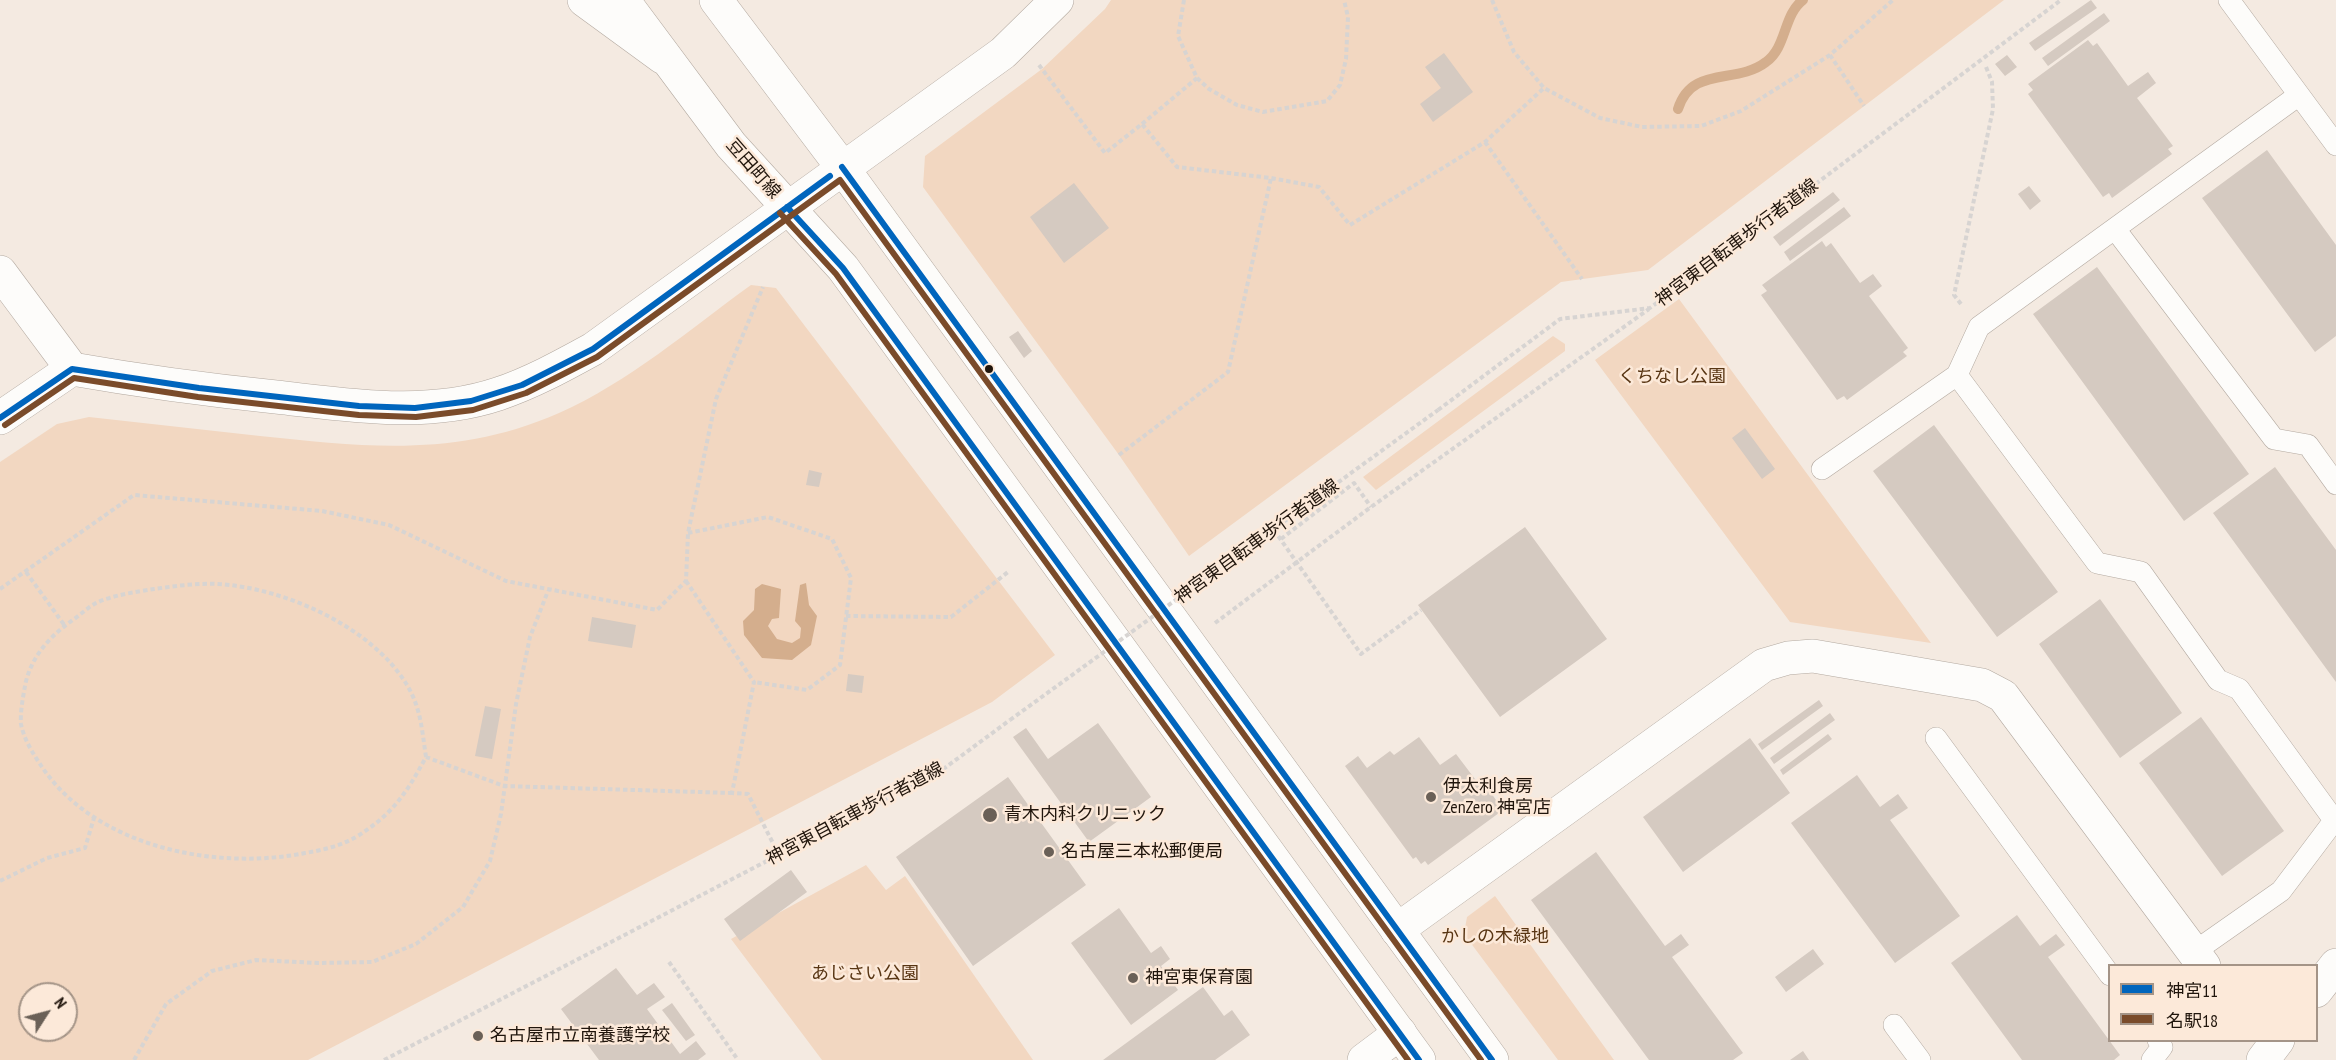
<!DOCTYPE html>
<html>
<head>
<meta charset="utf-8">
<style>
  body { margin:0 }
  #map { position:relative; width:2336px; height:1060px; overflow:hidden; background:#f4eae1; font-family:"PT Sans Narrow","Noto Sans JP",sans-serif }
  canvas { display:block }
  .legend { position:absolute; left:2108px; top:964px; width:210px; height:78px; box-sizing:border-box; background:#fce9d9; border:2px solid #a49487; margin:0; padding:8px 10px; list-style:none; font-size:18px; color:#20150c }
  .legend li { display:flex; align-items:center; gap:12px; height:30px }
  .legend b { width:30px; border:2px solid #a49487 }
  .north { position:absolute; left:18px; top:982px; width:60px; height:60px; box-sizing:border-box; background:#fce9d9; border:2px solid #a49487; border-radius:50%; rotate:54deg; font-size:16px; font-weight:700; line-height:24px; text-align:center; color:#20150c }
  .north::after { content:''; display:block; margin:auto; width:21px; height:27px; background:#6a6057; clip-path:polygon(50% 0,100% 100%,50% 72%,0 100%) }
</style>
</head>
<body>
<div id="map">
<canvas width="2336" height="1060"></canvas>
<ul class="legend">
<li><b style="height:8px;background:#0065bd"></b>神宮11</li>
<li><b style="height:8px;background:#7a4b2a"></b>名駅18</li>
</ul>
<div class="north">N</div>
</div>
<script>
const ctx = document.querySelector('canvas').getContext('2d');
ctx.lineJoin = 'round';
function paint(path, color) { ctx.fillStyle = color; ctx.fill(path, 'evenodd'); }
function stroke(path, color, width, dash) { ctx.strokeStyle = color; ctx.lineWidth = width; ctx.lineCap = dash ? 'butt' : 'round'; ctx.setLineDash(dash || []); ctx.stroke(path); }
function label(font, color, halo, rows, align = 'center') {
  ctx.font = font + ' "PT Sans Narrow","Noto Sans JP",sans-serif'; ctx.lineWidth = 5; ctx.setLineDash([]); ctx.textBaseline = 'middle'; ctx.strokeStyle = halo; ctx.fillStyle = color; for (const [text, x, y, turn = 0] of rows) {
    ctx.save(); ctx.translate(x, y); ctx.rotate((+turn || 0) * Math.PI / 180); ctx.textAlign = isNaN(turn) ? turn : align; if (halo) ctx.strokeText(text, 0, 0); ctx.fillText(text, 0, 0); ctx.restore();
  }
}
const green = new Path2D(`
  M1111,0h893l-356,270 -87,12 -372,274 -70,-101 -196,-268 2,-31 117,-87 63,-60z
  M751,285l25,3 279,367 -63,47 -684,358h-308v-598l57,-38 32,-7c57,6 114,13 171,19 106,11 197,22 299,-23 70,-31 131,-84 192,-128zM30,994h36v36h-36z
  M1679,299l252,344 -141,-21 -195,-262z
  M1553,336l12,8v7l-189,139 -13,-13z
  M866,865l20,25 19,-14 128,184h-211l-91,-121z
  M1495,896l119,164h-56l-94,-126 3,-17z`);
const water = new Path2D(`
  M806,583l3,22 8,11 -6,29 -19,15 -30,-2 -18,-23 -1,-14 11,-11 1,-21 7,-5 19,5 -2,29 -7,1 -4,7 9,13 15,4 8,-5 1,-10 -6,-7 5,-36z`);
const stream = new Path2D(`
  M1678,109c14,-44 58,-24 88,-47 21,-15 17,-47 37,-62`);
const building = new Path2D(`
  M2091,0l6,8 -62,43 -6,-8z
  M2104,13l6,8 -62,45 -6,-8z
  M2088,40l5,6 4,-3 31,43 20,-14 8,11 -19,15 36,48 -5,3 4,5 -60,44 -3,-5 -6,4 -75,-103 5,-4 -5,-6z
  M1444,53l29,39 -40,30 -13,-18 21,-16 -16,-21z
  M2007,55l10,12 -12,9 -10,-12z
  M2267,150l69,95v91l-21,16 -113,-154z
  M1074,183l35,45 -45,35 -34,-46z
  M2029,186l12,15 -11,9 -12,-16z
  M1833,192l7,8 -60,46 -7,-9z
  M1844,207l7,9 -61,45 -6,-9z
  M1822,241l4,6 5,-4 29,40 13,-9 9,12 -13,10 39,52 -5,4 4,4 -60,44 -3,-4 -7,4 -76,-105 6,-4 -5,-6z
  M2097,267l152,207 -65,47 -151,-207z
  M1018,331l14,20 -8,7 -15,-21z
  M1934,425l124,167 -61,45 -124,-166z
  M1745,428l30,41 -13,10 -30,-41z
  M2275,467l61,83v132l-123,-169z
  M809,470l13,3 -3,14 -13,-2z
  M1525,527l82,112 -107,78 -82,-112z
  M2100,599l82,114 -62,45 -81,-114z
  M592,617l44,8 -4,23 -44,-7z
  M848,674l16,2 -2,17 -16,-2z
  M1819,700l4,6 -61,44 -4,-6z
  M485,706l16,3 -9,50 -17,-3z
  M1830,713l5,7 -61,44 -4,-6z
  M2201,717l83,114 -62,45 -83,-113z
  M1098,723l53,74 -62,45 -76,-105 13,-9 22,31z
  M1828,734l4,5 -49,36 -3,-5z
  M1419,737l21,28 16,-11 22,29 4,-3 21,30 -75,55 -3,-4 -4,3 -5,-7 -3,2 -68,-93 13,-10 9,12 23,-17 4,4z
  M1750,738l40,55 -107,79 -40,-55z
  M1857,775l23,32 18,-13 10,14 -18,12 70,96 -65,47 -104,-140z
  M1008,777l78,108 -113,81 -77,-109z
  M1596,852l69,94 16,-12 8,11 -17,12 71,96 -10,7h-84l-118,-160z
  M791,870l16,22 -67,49 -16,-22z
  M1119,908l32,45 10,-7 9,13 -9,7 17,24 -47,35 -60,-82z
  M2017,915l23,31 16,-12 9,11 -17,12 72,98 -6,5h-92l-71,-97z
  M1813,949l11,15 -38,28 -11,-15z
  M616,968l21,27 17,-12 11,14 -18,12 33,45 16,-13 10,13 -8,6h-99l-38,-51z
  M1203,987l21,29 8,-6 18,25 -35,25h-112z
  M672,1003l23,32 -9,6 -24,-31z
  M1803,1051l6,9h-19z`);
const path = new Path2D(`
  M1184,0l-6,36 19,42 12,11 28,16 26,7 64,-11 13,-16 6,-26 2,-42 -4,-17
  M1492,0l22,52 30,36 56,30 42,9 59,-1 40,-15 89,-56 63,-55
  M1830,55l34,51
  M1039,65l66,88 37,-29 35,43 94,11 48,9 31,38 135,-83 59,-54
  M1142,124l55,-46
  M1485,142l97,137
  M1961,304l-7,-9 39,-186 -1,-27 -6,-15
  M1438,410l122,-91 90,-11 411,-308
  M1119,455l109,-83 43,-194
  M688,533l80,-16 64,22 19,39 -11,87 -33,25 -53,-8
  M1281,539l73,-56 17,24
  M26,572l39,54
  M686,581l68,101 -22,111 16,1 31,61
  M0,589l134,-94 188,16 67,14 117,56 151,29 29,-29 2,-48 28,-134 47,-112
  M846,616l105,1 57,-45
  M1215,623l156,-116 278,-198
  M426,757c-4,-26 -5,-49 -19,-72 -35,-58 -122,-97 -189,-101 -21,-1 -43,2 -64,5 -18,3 -41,6 -58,14 -9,5 -17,13 -26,19 -22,16 -40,37 -45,64 -2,11 -5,27 -4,38 3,16 13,31 21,43 54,80 173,104 263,86 18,-3 35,-7 51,-16 36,-22 50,-43 70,-80l78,29 228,7
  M0,881l47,-23 38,-10 9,-30
  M669,962l69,98
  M134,1060l32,-56 46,-33 44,-11 62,3 54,-1 44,-18 47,-37 27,-46 11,-47 15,-110 14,-67 18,-46
  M384,1060l558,-290 68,-50`);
const service = new Path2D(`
  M2229,0l107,145
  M2115,229l159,210 34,6 28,39
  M1957,375l140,188 44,9 77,108 21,9 95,131
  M1822,469l135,-94 22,-48 320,-232
  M1936,738l174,237
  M2194,952l87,-61 55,-73
  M1894,1025l26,35
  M2152,1060l10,-13 -4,-7`);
const minor = new Path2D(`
  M584,0l78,57
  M1397,930l367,-265 24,-7 25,-2 169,29 21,11 201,270
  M1364,1060l36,-27`);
const tertiary = new Path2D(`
  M623,0l108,145 112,123 576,792
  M716,0l126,167 650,893
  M0,272l72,97
  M0,418l72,-49c68,12 135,21 204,28 73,8 150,21 222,-3 33,-11 64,-28 95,-45l410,-296 54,-53
  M2316,991l20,-26
  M2263,1060l15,-20`);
const pathBridge = new Path2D(`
  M1274,530l87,124 60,-44
  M1010,720l428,-310`);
const bus1 = new Path2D(`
  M842,167l650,893
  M787,207l56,61 576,792
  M0,418l72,-49 127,19 160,18 56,2 56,-7 51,-16 71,-36 237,-173`);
const bus2 = new Path2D(`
  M780,213l56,61 572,786
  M5,425l69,-47 124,19 161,18 57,2 57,-7 53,-17 71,-36 243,-177 641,880`);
const markers = [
  [989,369,5,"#20150c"],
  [1431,797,6,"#6a6057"],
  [990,815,8,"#6a6057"],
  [1049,852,6,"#6a6057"],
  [1133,978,6,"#6a6057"],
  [478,1036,6,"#6a6057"]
];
const streetNames = [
  ["豆田町線",753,169,49],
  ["神宮東自転車歩行者道線",1737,243,-37],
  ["神宮東自転車歩行者道線",1257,542,-36],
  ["神宮東自転車歩行者道線",855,814,-28]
];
const parkNames = [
  ["くちなし公園",1672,377],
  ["かしの木緑地",1495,937],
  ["あじさい公園",865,974]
];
const poiNames = [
  ["伊太利食房",1443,787],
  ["ZenZero 神宮店",1443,808],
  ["青木内科クリニック",1004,815],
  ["名古屋三本松郵便局",1061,852],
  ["神宮東保育園",1145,978],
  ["名古屋市立南養護学校",490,1036]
];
paint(green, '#f2d7c1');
paint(water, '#d4ae8d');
stroke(stream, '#d4ae8d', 10);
paint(building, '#d5cac1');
stroke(service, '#b3a9a0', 22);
stroke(minor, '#b3a9a0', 34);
stroke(tertiary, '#b3a9a0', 34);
stroke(path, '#d7d4d2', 4, [4.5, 3]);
stroke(service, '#fdfcfa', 21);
stroke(minor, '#fdfcfa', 33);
stroke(tertiary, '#fdfcfa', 33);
stroke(pathBridge, '#d7d4d2', 4, [4.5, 3]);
stroke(bus1, '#0065bd', 6);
stroke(bus2, '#7a4b2a', 6);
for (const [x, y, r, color] of markers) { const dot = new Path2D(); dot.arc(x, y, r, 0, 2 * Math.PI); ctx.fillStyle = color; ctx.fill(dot); stroke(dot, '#fce9d9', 2); }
label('18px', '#20150c', '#fce9d9', streetNames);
label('18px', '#583513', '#fce9d9', parkNames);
label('18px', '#20150c', '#fce9d9', poiNames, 'left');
</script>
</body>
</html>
